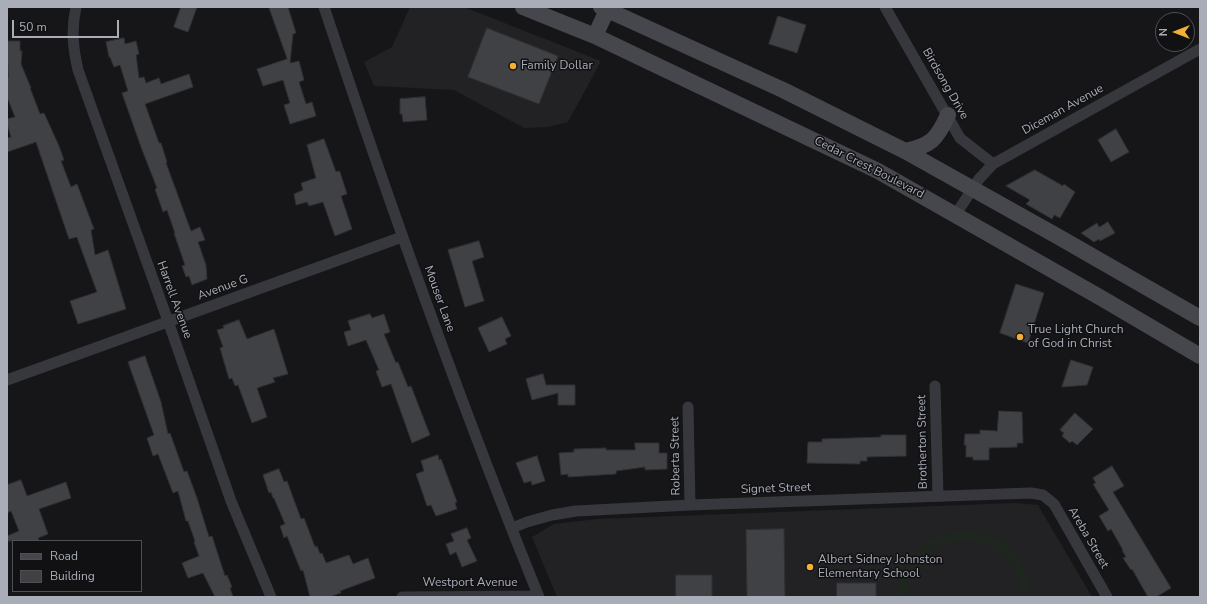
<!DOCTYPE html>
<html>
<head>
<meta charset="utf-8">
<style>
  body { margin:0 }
  #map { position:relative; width:1207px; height:604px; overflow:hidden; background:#161618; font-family:"Nunito Sans",sans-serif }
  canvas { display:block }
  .frame { position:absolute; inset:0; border:8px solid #a8adb8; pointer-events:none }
  .legend { position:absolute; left:12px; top:540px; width:130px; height:52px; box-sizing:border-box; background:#111113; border:1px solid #4d4f55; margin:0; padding:5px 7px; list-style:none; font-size:12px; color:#a8adb8 }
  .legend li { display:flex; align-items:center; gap:8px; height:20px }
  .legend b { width:20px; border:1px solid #4d4f55 }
  .north { position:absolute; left:1155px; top:12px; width:40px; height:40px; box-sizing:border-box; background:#111113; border:1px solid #4d4f55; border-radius:50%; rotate:270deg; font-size:11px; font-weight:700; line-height:16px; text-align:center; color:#a8adb8 }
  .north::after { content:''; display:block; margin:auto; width:14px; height:18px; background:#f2b134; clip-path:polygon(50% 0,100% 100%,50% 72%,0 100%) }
  .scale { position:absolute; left:12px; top:20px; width:107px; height:18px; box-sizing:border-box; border:2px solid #a8adb8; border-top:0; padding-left:5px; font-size:12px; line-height:14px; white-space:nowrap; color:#a8adb8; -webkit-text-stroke:3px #111113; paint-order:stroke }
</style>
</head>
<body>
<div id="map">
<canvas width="1207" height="604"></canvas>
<div class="frame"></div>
<ul class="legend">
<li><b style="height:5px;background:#45474d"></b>Road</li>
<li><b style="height:11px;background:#404145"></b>Building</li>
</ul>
<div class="north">N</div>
<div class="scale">50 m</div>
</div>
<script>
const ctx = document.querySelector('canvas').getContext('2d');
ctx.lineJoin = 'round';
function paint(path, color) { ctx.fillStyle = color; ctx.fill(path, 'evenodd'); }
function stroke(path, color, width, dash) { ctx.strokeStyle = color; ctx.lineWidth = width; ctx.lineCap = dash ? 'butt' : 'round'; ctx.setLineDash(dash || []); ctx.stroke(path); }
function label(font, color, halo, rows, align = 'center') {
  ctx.font = font + ' "Nunito Sans",sans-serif'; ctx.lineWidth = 3; ctx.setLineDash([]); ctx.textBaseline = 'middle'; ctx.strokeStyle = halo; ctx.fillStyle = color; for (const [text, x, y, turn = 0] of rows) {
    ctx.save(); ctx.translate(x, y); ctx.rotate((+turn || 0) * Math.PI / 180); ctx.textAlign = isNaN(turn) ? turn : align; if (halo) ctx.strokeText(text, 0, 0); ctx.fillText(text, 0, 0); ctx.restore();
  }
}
const built = new Path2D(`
  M410,7h54l137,54 -33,61 -20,5 -24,1 -70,-38 -80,-4 -10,-24 28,-15z
  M1014,503l24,2 54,92h-535l-25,-60 22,-13 43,-5z`);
const green = new Path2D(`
  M965,531l21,3 19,9 14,15 10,20 2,19h-10c0,-27 -23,-51 -49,-56 -10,-1 -22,2 -30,5 -9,4 -17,9 -23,16 -7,11 -10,23 -12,35h-11c3,-26 18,-52 44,-61 8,-3 16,-3 25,-5z`);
const building = new Path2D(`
  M181,7h16l-9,25 -14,-5z
  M269,7h19l8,26 -3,1 -3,29 9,-2 5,19 -5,2 7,22 6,-2 4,14 -26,8 -6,-19 6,-2 -7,-23 -20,6 -6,-17 30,-10z
  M778,16l28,9 -9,28 -28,-9z
  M487,28l71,28 -19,48 -71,-27z
  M124,38l1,6 11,-3 3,13 -3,1 3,23 5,-1 2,6 13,-5 2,6 28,-10 4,13 -48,17 14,39h2l6,19 -1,1 25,68 9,-4 5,13 -7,2 8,23 1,14 -15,6 -3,-9 -3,1 -4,-11 3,-1 -11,-32h1l-8,-23 -4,2 -8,-23 2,-1 -16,-41 -19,-54 6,-2 -8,-26 -6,2 -4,-10h-1l-3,-15z
  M7,41h13v10h2l-1,13 10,24h-1l10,26 4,-1 15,33 5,14 -3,1 10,26 6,-3 17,45 -3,1 4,25 13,-5 18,59 -48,15 -8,-23 27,-9 -18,-49 -2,-6 -8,2 -33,-97 -29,10v-14l4,-1 -4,-13v-5l8,-2 -8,-20v-20h1z
  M425,97l2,23 -24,2 -1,-8h-2v-15z
  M1116,129l13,23 -18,10 -13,-22z
  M324,139l12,33 3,-1 1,1 7,22 -6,2 11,33 -17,7 -12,-34 -14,4 -2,-4 -11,3 -2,-11 9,-4 -2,-7 15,-5 -9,-33z
  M1035,170l28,16 1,-2 11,8 -15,26 -6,-3 -2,4 -26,-15 4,-4 -24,-14z
  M1108,222l7,11 -15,8 -1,-2 -5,3 -13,-9 16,-10 2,4z
  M479,241l5,16 -12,4 12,40 -19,6 -17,-57z
  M1016,284l28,9 -16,50 -28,-10z
  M370,314l2,4 12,-4 6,18 -6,2 12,29 2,-1 10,25 3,-1 19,49 -18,8 -21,-59 -9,3 -6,-16 3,-1 -13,-30 -18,6 -4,-14 7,-2 -3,-9z
  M502,317l9,19 -6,3 2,5 -18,8 -11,-24z
  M239,320l8,19 27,-10 14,45 -15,4 2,4 -18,6 10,29 -15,6 -14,-38 -3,1 -3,-8 -3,1 -9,-31 3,-1 -6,-17 7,-2 -1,-2z
  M145,356l16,46 7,32 2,-1 14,39 3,-1 10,27 12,39 3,-1 13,40 2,-1 5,12 -2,1 3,9h-18l-12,-24 -15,5 -6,-15 17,-7 -5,-14 1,-1 -7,-20h-2l-8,-30 -5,2 -15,-39 -5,2 -6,-18 7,-3 -26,-73z
  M1071,360l22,7 -6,18 -25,2z
  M543,374l3,11h29v20h-17v-12l-26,7 -6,-21z
  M999,411l23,1 1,31h-6v4l-28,1v12h-16v-3h-7v-12h-2l1,-11h15v-4l17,1z
  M1075,413l18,16 -16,16 -5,-4 -2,2 -8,-7 2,-3 -4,-3z
  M881,435h25v21l-39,1v4h-7v3l-53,-1 1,-21h14v-3l59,-2z
  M635,443h24v10h8v16l-22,1v-3l-29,4v3l-48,3v-3l-7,1 -2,-22 15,-1v-3l32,-1v2h29z
  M438,455l1,5 2,-1 16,43 -2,1 2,6 -21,7 -5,-11 -4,1 -11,-32 8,-3 -3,-10z
  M537,456l8,25 -13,4 -1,-4 -7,2 -8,-20z
  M1112,466l12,20 -11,6 58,96 -15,9h-8l-16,-28 -1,1 -8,-12 3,-1 -4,-7h1l-12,-21 -3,2 -9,-15 10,-6 -16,-26 3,-1 -3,-5z
  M279,469l5,13 3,-1 14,38 3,-1 11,29 2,-1 3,8 2,-1 4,10 23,-8 4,9 15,-6 7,20 -35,13 1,2 -12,4h-19l-7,-27 -2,1 -14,-35 -3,2 -4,-12 5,-2 -11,-26h-1l-2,-6 -2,1 -6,-18z
  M21,480l6,16 39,-14 5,16 -32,11 9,25 -10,4 1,3h-32v-5l12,-5 -8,-20 -4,2v-28z
  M467,528l4,10 -4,2 10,21 -15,6 -6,-15 -6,3 -4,-11 8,-3 -3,-7z
  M784,529l1,68h-38l-1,-67z
  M676,575h36v22h-36z
  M837,583h39v14h-39z`);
const street = new Path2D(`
  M76,7c-5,23 -3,41 2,63l90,251 63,180 40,96
  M324,7c66,199 136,396 215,590
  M885,7l75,131 33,26
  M956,214l23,-35 14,-15 207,-115
  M7,380l395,-143
  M935,386l3,110
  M688,407l2,98
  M512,528l15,-6 25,-7 24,-4 114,-6 341,-12 12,2 11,9 53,93
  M402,597l136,-1`);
const secondary = new Path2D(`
  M523,7l72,29 283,135 225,128 97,57
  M601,7l182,83 122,61 152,85 143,82
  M595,36l12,-26
  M905,151c26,-5 32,-12 43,-36`);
const markers = [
  [513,66,4,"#f2b134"],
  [1020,337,4,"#f2b134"],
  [810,567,4,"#f2b134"]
];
const poiNames = [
  ["Family Dollar",521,66],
  ["True Light Church",1028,330],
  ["of God in Christ",1028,344],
  ["Albert Sidney Johnston",818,560],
  ["Elementary School",818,574]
];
const streetNames = [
  ["Birdsong Drive",945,84,60],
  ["Diceman Avenue",1063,110,-29],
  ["Cedar Crest Boulevard",869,168,27],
  ["Avenue G",223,288,-20],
  ["Mouser Lane",439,299,70],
  ["Harrell Avenue",174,300,70],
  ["Brotherton Street",923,442,-91],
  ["Roberta Street",676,456,-91],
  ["Signet Street",776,489,-2],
  ["Areba Street",1088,538,60],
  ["Westport Avenue",470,583]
];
paint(built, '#222225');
paint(green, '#1e261f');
paint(building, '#404145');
stroke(building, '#303034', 1);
stroke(street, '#37383d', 11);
stroke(secondary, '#45474d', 16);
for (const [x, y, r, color] of markers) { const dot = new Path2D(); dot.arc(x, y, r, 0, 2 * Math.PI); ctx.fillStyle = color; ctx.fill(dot); stroke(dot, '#111113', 1.5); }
label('12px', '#a8adb8', '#111113', poiNames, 'left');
label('12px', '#a8adb8', '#111113', streetNames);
</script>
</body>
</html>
